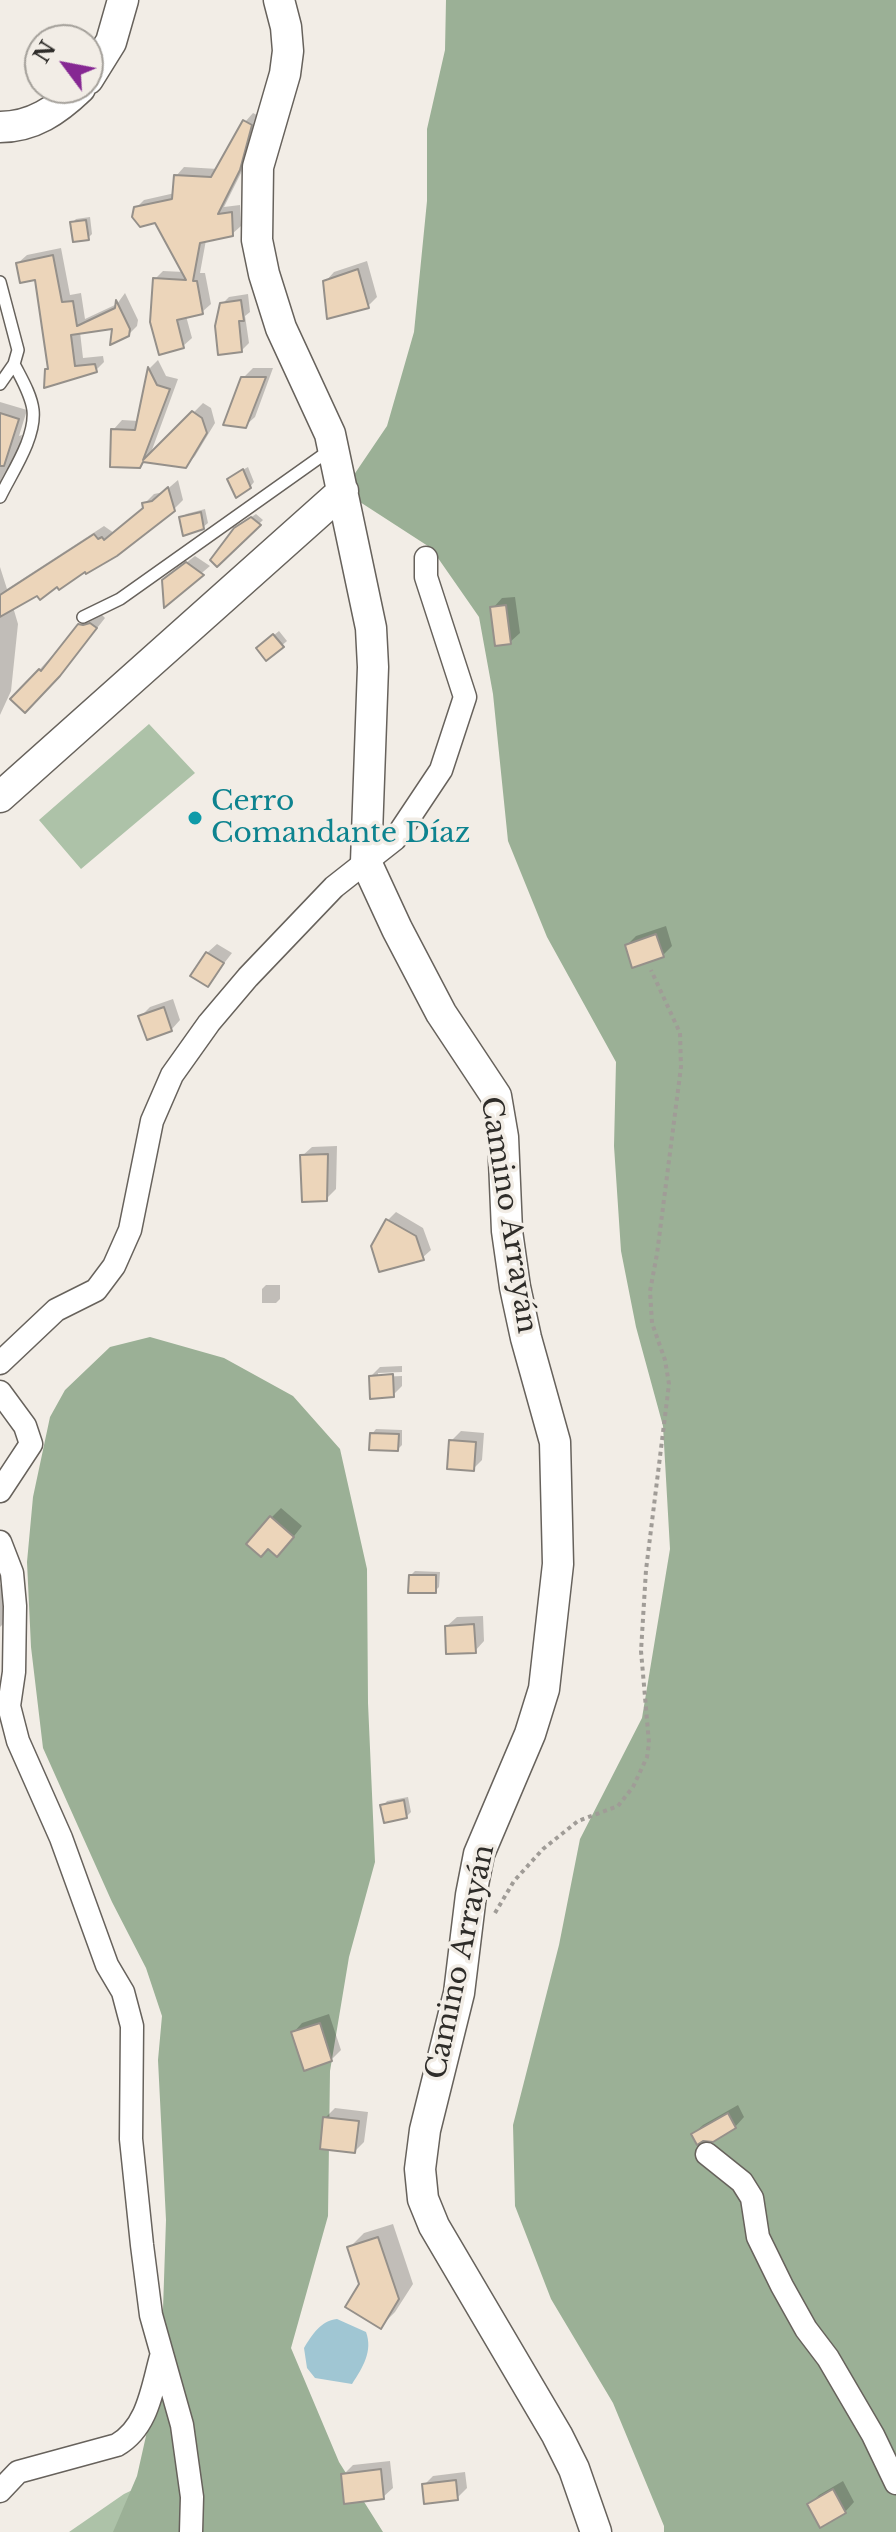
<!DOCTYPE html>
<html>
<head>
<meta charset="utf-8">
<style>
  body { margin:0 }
  #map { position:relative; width:896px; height:2532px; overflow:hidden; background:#f2ede6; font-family:"Libre Baskerville",serif }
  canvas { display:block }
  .north { position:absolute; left:24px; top:24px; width:80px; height:80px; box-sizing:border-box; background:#f2ede6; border:2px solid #a4a09a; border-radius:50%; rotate:302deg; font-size:22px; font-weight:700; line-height:32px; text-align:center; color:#2e2c29 }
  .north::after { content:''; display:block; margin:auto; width:28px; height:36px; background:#862893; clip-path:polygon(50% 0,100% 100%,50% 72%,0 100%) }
</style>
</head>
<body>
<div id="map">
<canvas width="896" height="2532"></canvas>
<div class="north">N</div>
</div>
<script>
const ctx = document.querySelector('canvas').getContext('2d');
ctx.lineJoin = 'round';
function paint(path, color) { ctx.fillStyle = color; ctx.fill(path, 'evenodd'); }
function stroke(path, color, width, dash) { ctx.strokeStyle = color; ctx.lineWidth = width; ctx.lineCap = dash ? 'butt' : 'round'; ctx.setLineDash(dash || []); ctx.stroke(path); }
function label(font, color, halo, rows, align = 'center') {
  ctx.font = font + ' "Libre Baskerville",serif'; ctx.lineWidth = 7; ctx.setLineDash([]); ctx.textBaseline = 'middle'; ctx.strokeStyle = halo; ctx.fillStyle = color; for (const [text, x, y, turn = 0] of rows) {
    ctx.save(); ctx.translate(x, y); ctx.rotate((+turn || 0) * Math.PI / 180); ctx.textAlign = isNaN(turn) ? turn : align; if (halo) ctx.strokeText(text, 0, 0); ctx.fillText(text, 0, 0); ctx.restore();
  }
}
const green = new Path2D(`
  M149,724l46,49 -114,96 -42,-49z
  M164,2475l50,57h-145l55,-38z`);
const forest = new Path2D(`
  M446,0h450v2532h-232v-6l-51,-123 -62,-104 -36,-93 -2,-81 46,-180 21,-106 62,-121 28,-169 -7,-123 -27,-99 -15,-76 -7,-105 2,-84 -69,-125 -39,-96 -15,-147 -14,-77 -48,-69 -88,-57 44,-65 27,-94 13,-131v-72l18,-79z
  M150,1337l74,21 69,38 47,53 27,120 1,134 7,159 -26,95 -19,114 -2,145 -37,132 48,114 44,70h-270l24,-56 24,-107 5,-149 -8,-160 4,-44 -16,-48 -34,-66 -69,-154 -12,-101 -4,-85 6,-65 17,-80 15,-27 45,-43z`);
const water = new Path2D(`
  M337,2319l29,13c7,19 -3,35 -14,52l-37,-6 -8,-10 -3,-20c8,-13 16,-27 33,-29z`);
const shadow = new Path2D(`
  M253,113l6,3 -11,43 -24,48 16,-2 1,21 -9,8 -26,6 -6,33h5l6,31 -9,8 -16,4 6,22 -9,8 -28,-67 8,-8 21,1 -28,-51 -20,-13 8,-8 31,-7 1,-17 8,-9 34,2 27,-47z
  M90,217l2,17 -4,4 -16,-15 4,-4z
  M61,248l9,47 11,-2 4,26 32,-15 8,-11 13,27 -1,6 -9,9 -13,-8 -35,5 3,26 20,-2 1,6 -9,9 -48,-1 3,-3 -13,-89 -19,-15 9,-8z
  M367,261l10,36 -9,9 -43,-24 9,-10z
  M248,294l2,18 -5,4 4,27 -7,7 -20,-46 7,-7z
  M158,360l8,16 12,3 -29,79 54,-55 8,5 4,15 -20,33 -9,10 -41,-6 -5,6 -27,-36 9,-10 17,1 11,-53z
  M253,368h20l-18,49 -10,9 -2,-48z
  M0,402l27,8 -8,26 3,-1 -3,12 -19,41z
  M248,467l6,15 -4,5 -16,-12z
  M178,480l5,20 -10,10 -87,58 -73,39 5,17 -7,67 -11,24v-148l7,22 97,-63 10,7 31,-26v-4l9,-9 10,-2z
  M205,509l3,14 -5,4 -21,-9 4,-4z
  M256,514l7,6 -46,45 24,-41z
  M195,556l15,10 -45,38 -1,-24z
  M515,597l5,36 -10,9 -17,-34 9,-10z
  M101,614l4,4 -36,46 -56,35 76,-84z
  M279,631l8,10 -20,17 -4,-14z
  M666,926l6,20 -9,9 -36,-10 9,-9z
  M217,944l15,9 -24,31 -1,-31z
  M173,999l7,21 -9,10 -30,-14 9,-9z
  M337,1146l-1,43 -10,10 -24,-43 10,-9z
  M396,1212l27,16 8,22 -9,8 -34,-38z
  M266,1285h14v14l-4,4h-14v-14z
  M402,1366v6l-24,1v4l24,-1v10l-9,9 -22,-19 9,-9z
  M376,1429l26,1v15l-4,4 -26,-15z
  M461,1431l23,2 -2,27 -9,9 -22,-28z
  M281,1508l21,18 -15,19 -19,2 3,-29z
  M415,1571l25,1 -1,15 -4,4 -24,-16z
  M3,1583l6,35 -9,9v-42z
  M483,1616l1,25 -9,10 -28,-25 10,-9z
  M408,1797l3,15 -5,5 -23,-11 4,-5z
  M329,2014l12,36 -10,10 -38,-27 9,-10z
  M738,2105l6,12 -9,10 -42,7 10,-9z
  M335,2108l33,4 -4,30 -9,9 -30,-33z
  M393,2224l20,60 -18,28 -14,14 -20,-42 -12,-36 15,-15z
  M390,2461l3,27 -10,9 -40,-22 10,-10z
  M465,2472l2,16 -10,10 -33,-13 9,-9z
  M843,2481l11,21 -9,10 -35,-8 9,-9z`);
const building = new Path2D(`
  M243,120l9,5 -12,45 -22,44 14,-2 1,24 -33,7 -7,38h4l6,33 -26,6 7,28 -25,7 -9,-33 3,-44 33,2 -31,-57 -15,4 -8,-10 2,-10 38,-8 2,-24 37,2z
  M86,220l3,20 -16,2 -3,-20z
  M53,255l9,47 11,-1 4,25 38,-18 1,-8 14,29 -1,7 -19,9 2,-16 -41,6 4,31 20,-2 2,8 -53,16 1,-19h3l-13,-89 -15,3 -4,-20z
  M358,269l11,39 -42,11 -4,-38z
  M241,300l3,21h-5l3,31 -24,3 -3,-29 5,-23z
  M148,367l9,18 13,4 -27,71 49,-49 10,7 5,15 -21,35 -43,-6 -3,6 -30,-1 1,-38 24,1z
  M241,377h25l-20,51 -23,-3z
  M0,413l19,6 -15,47h-4z
  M243,469l8,19 -15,10 -9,-19z
  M168,487l7,24 -58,45 -31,18 -1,-2 -26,18 -2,-3 -17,13 -3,-4 -37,21v-22l94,-61 4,5 4,-2 2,3 39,-32 -1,-5 10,-2z
  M201,512l3,17 -21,7 -4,-19z
  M251,517l10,8 -44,42 -7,-7 24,-32z
  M186,562l18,13 -40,33 -2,-28z
  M506,605l5,39 -16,2 -5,-39z
  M90,623l7,5 -37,48 -35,37 -15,-14 29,-30 2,2 37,-47 5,1z
  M273,634l11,13 -18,14 -10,-13z
  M656,934l8,23 -32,11 -7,-23z
  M206,952l18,11 -16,24 -18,-11z
  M164,1007l8,24 -25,9 -9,-24z
  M328,1154l-1,47 -25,1 -2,-47z
  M386,1219l30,17 8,24 -45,12 -8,-26z
  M393,1374l1,23 -24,2 -1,-23z
  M370,1433l29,1 -1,17 -29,-1z
  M449,1440l27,2 -2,29 -27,-2z
  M270,1516l24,21 -17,20 -9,-8 -7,8 -15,-13z
  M409,1575h27v18h-28z
  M474,1624l2,29 -30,1 -1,-28z
  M404,1800l3,18 -23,5 -4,-18z
  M320,2023l12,38 -28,10 -13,-39z
  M728,2113l8,15 -23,14 -10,-1 -6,4 -6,-11z
  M323,2117l36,4 -4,32 -35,-4z
  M378,2237l21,62 -18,30 -36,-22 14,-23 -12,-37z
  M381,2469l3,30 -40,5 -3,-30z
  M456,2480l2,20 -34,4 -2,-20z
  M833,2489l13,24 -26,15 -13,-24z`);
const path = new Path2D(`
  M495,1913l19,-32 29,-32 35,-28 40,-15 15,-19 14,-30 2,-14 -8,-92 5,-81 23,-186 -4,-24 -13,-37 -2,-32 7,-37 24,-187 -1,-34 -29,-63`);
const lane = new Path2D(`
  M0,282l18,68 -4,14 -14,20
  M0,497c12,-25 36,-59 33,-87 -2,-16 -12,-32 -19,-46
  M83,617l37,-18 210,-149`);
const street = new Path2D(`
  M0,1363l56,-53 40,-20 18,-24 16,-36 22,-109 20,-46 37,-52 39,-46 86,-90 61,-48 46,-69 24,-73 -39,-120v-19
  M0,1392l25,34 6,18 -31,47
  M0,1542l12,31 3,33 -1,66 -5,34 9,35 43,97 46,127 16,27 9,34 -1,113 11,106 9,70 31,110 10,72 -1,35
  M707,2154l35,28 10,16 6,39 24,49 24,43 22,29 45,77 23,48
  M0,2491l18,-19 99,-27c31,-18 35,-56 44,-88`);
const secondary = new Path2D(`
  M279,0l7,27 2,24 -3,23 -27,93 -1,73 7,34 17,54 49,106 41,194 2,39 -7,195 31,67 44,84 55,83 7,41 4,94 8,56 11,51 29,104 3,122 -14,125 -14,45 -51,120 -8,41 -12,98 -34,137 -5,39 3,30 11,27 123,209 17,34 22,63
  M88,79l23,-37 12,-42
  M0,127c33,0 57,-17 80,-39
  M0,797l343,-306`);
const markers = [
  [195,818,8,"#0f9aa8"]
];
const cultureNames = [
  ["Cerro",211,802],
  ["Comandante Díaz",211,834]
];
const streetNames = [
  ["Camino Arrayán",508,1215,81],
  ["Camino Arrayán",461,1962,-78]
];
paint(green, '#adc2a8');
paint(forest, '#9bb096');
paint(water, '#a0c6d3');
paint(shadow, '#0003');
paint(building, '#ecd5ba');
stroke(building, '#95908a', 2);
stroke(lane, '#67625c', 14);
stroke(street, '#67625c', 25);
stroke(secondary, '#67625c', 33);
stroke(path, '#a09c97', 4, [4, 4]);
stroke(lane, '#fff', 11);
stroke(street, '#fff', 22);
stroke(secondary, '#fff', 30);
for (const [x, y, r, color] of markers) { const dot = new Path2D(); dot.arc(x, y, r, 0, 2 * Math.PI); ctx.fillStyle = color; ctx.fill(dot); stroke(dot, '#f2ede6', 3); }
label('28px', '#0d838f', '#f2ede6', cultureNames, 'left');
label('28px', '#2e2c29', '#f2ede6', streetNames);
</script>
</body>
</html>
